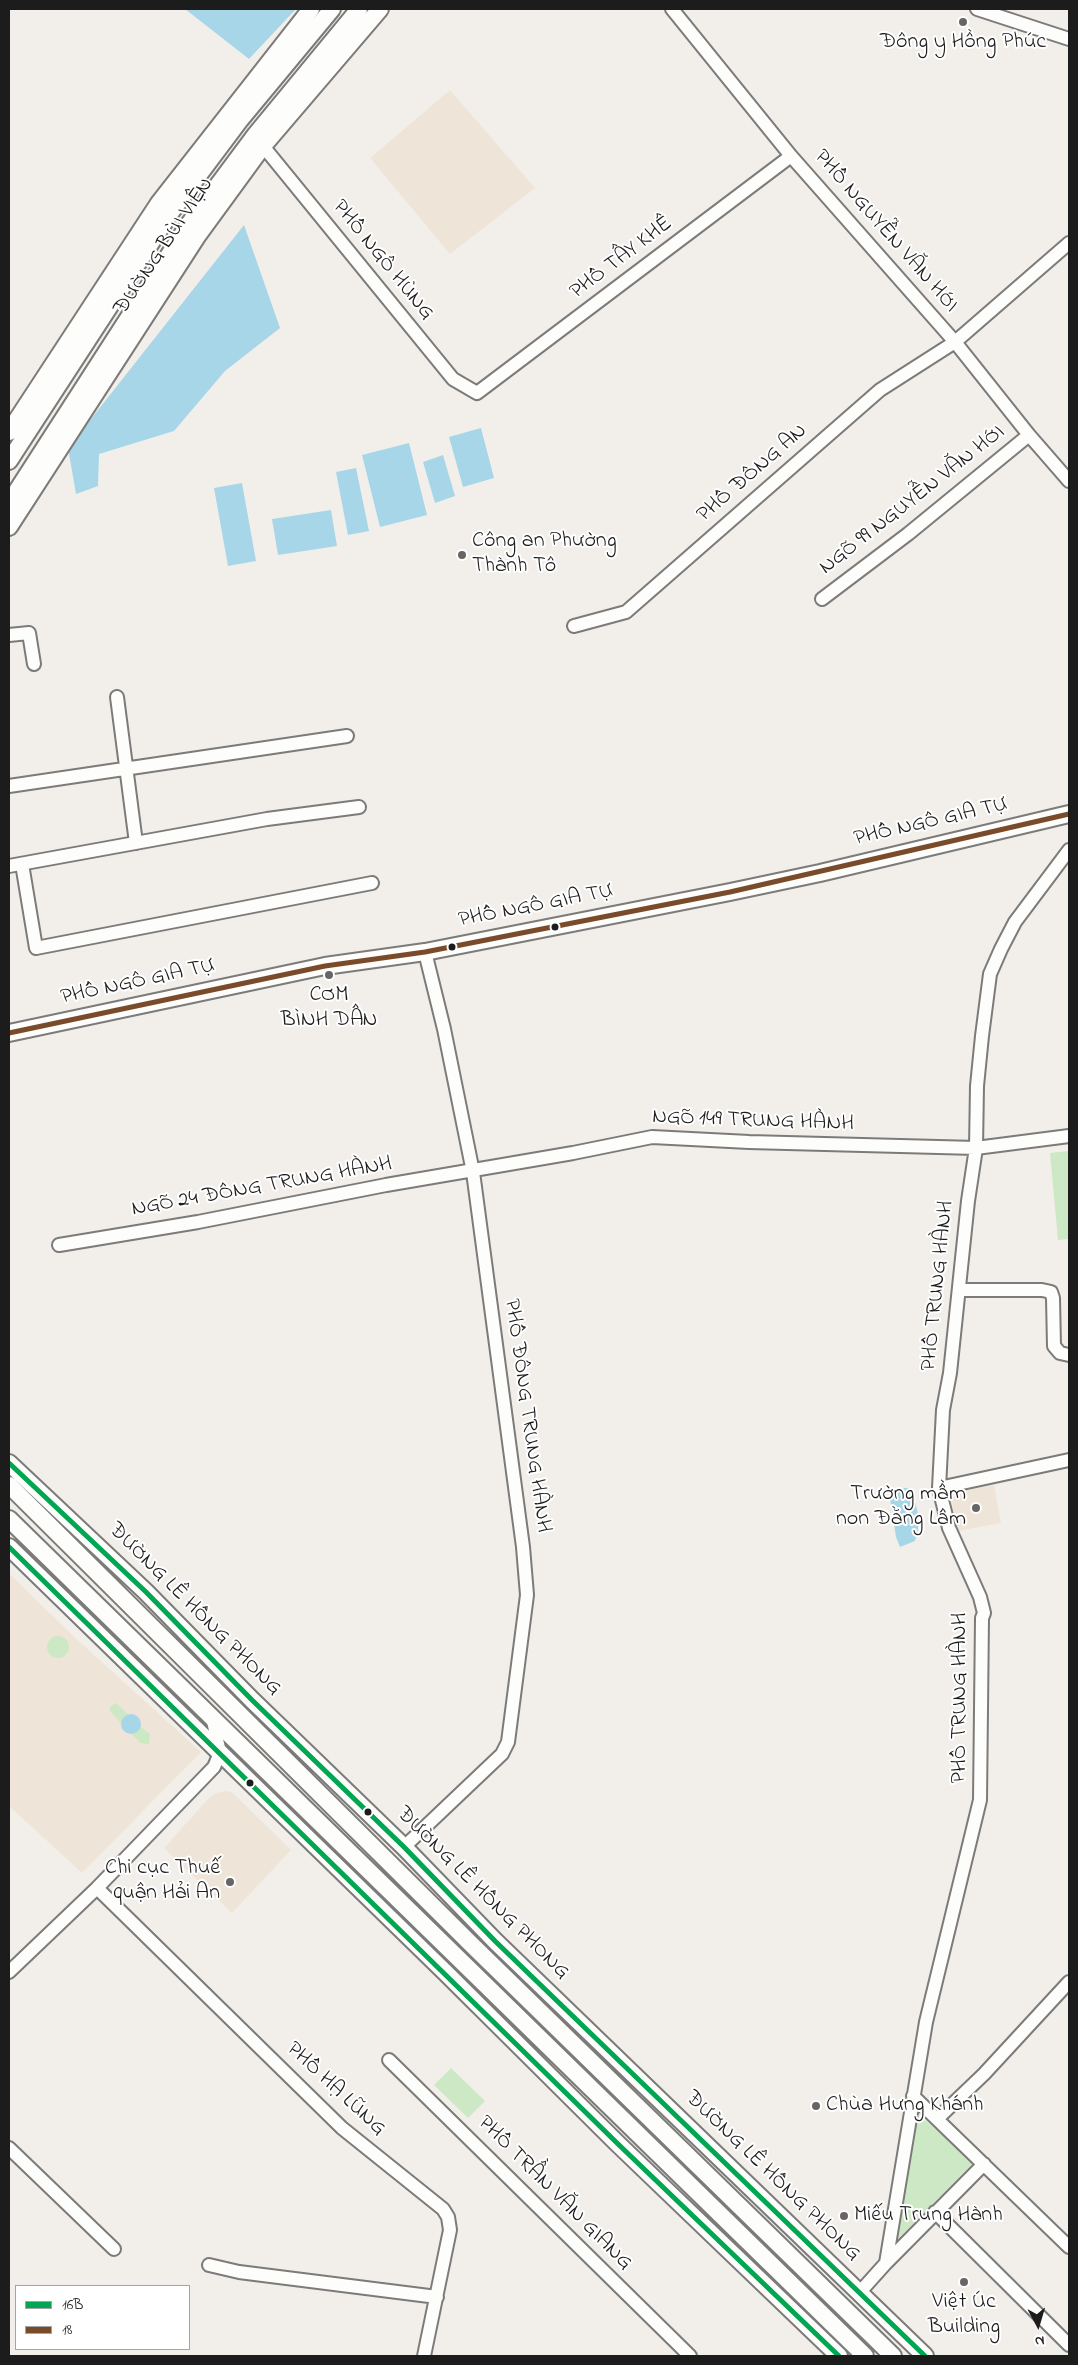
<!DOCTYPE html>
<html>
<head>
<meta charset="utf-8">
<style>
  body { margin:0 }
  #map { position:relative; width:1078px; height:2365px; overflow:hidden; background:#f2efea; font-family:"Indie Flower",sans-serif }
  canvas { display:block }
  .frame { position:absolute; inset:0; border:10px solid #1c1c1c; pointer-events:none }
  .legend { position:absolute; left:15px; top:2285px; width:175px; height:65px; box-sizing:border-box; background:#fff; border:1px solid #a4a4a4; margin:0; padding:6px 9px; list-style:none; font-size:15px; color:#1c1c1c }
  .legend li { display:flex; align-items:center; gap:10px; height:25px }
  .legend b { width:25px; border:1px solid #a4a4a4 }
  .north { position:absolute; left:1013px; top:2300px; width:50px; height:50px; -webkit-text-stroke:4px #fff; paint-order:stroke; rotate:174deg; font-size:14px; font-weight:700; line-height:20px; text-align:center; color:#1c1c1c }
  .north::after { content:''; display:block; margin:auto; width:18px; height:22px; background:#1c1c1c; clip-path:polygon(50% 0,100% 100%,50% 72%,0 100%) }
</style>
</head>
<body>
<div id="map">
<canvas width="1078" height="2365"></canvas>
<div class="frame"></div>
<ul class="legend">
<li><b style="height:6px;background:#00a651"></b>16B</li>
<li><b style="height:6px;background:#7a4b2a"></b>18</li>
</ul>
<div class="north">N</div>
</div>
<script>
const ctx = document.querySelector('canvas').getContext('2d');
ctx.lineJoin = 'round';
function paint(path, color) { ctx.fillStyle = color; ctx.fill(path, 'evenodd'); }
function stroke(path, color, width, dash) { ctx.strokeStyle = color; ctx.lineWidth = width; ctx.lineCap = dash ? 'butt' : 'round'; ctx.setLineDash(dash || []); ctx.stroke(path); }
function label(font, color, halo, rows, align = 'center') {
  ctx.font = font + ' "Indie Flower",sans-serif'; ctx.lineWidth = 4; ctx.setLineDash([]); ctx.textBaseline = 'middle'; ctx.strokeStyle = halo; ctx.fillStyle = color; for (const [text, x, y, turn = 0] of rows) {
    ctx.save(); ctx.translate(x, y); ctx.rotate((+turn || 0) * Math.PI / 180); ctx.textAlign = isNaN(turn) ? turn : align; if (halo) ctx.strokeText(text, 0, 0); ctx.fillText(text, 0, 0); ctx.restore();
  }
}
const built = new Path2D(`
  M450,90l85,98 -85,66 -80,-96z
  M994,1485l7,38 -43,8 -8,-38z
  M9,1573l62,61 130,118 -119,121 -73,-67z
  M227,1791l6,2 58,57 -59,63 -68,-65 44,-49 7,-6z`);
const green = new Path2D(`
  M1069,1151v88l-11,1 -8,-87z
  M47 1647a11 11 0 1 1 22 0a11 11 0 1 1-22 0Z
  M116,1703l13,12 -8,8 -11,-12v-4z
  M140,1726l10,8 -1,10 -9,-1 -8,-9z
  M451,2068l34,33 -17,17 -34,-33z
  M916,2118h6l49,40v7l-76,77 17,-123z`);
const water = new Path2D(`
  M185,9h111l-47,50z
  M244,225l36,103 -55,43 -51,60 -75,23 -1,32 -22,8 -8,-46z
  M481,428l13,50 -31,9 -14,-50z
  M409,443l18,72 -47,12 -18,-72z
  M443,455l12,41 -20,7 -12,-41z
  M356,468l13,63 -21,4 -12,-63z
  M242,483l14,78 -28,5 -14,-78z
  M331,510l6,36 -59,9 -6,-36z
  M900,1488h11c6,19 11,34 4,53l-15,6 -4,-10 -6,-38z
  M121 1724a10 10 0 1 1 20 0a10 10 0 1 1-20 0Z`);
const minor = new Path2D(`
  M672,9l119,147 164,186 74,93 40,46
  M977,9l92,30
  M263,146l190,233 24,14 314,-237
  M822,599l86,-65 121,-99
  M574,626l52,-14 254,-222 75,-48 114,-99
  M9,635l20,-2 5,31
  M117,697l19,146
  M9,786l338,-50
  M22,864l14,84 336,-65
  M9,866l258,-47 92,-12
  M59,1245l139,-23 188,-37 187,-32 79,-16 97,5 227,6 93,-12
  M959,1290h83l9,2 2,6 1,48 6,7 9,2
  M939,1488l130,-28
  M404,1847l98,-93 6,-12 19,-147 -4,-48 -50,-375 -29,-143 -19,-77
  M97,1888l245,240 101,81 5,8 2,13 -26,126
  M9,1972l88,-84 117,-121 6,-14 -7,-32
  M389,2060l301,296
  M913,2096l156,151
  M937,2119l47,-45 85,-92
  M9,2148l105,101
  M935,2212l134,133
  M886,2263l98,-99
  M209,2265l30,7 198,25
  M860,2292l26,-29 40,-241 54,-222 2,-182 2,-5 -4,-16 -31,-69 -10,-40 4,-78 7,-37 18,-172 8,-53 1,-62 5,-50 8,-62 11,-25 14,-27 54,-72`);
const major = new Path2D(`
  M9,432l150,-229 152,-194
  M9,461l162,-249 69,-92 92,-111
  M9,503l180,-279 67,-90 103,-125
  M9,527l189,-292 65,-89 117,-137
  M9,1033l316,-67 100,-14 305,-60 90,-19 249,-59
  M9,1463l137,129 106,108 152,147 91,94 430,415
  M9,1485l464,461 420,410
  M9,1519l856,837
  M9,1547l437,426 172,171 221,212`);
const bus1 = new Path2D(`
  M9,1463l137,129 106,108 152,147 91,94 430,415
  M9,1547l609,597 221,212`);
const bus2 = new Path2D(`
  M9,1033l316,-67 100,-14 305,-60 339,-78`);
const markers = [
  [963,22,5,"#676664"],
  [462,555,5,"#676664"],
  [555,927,4.5,"#1c1c1c"],
  [452,947,4.5,"#1c1c1c"],
  [329,975,5,"#676664"],
  [976,1508,5,"#676664"],
  [250,1783,4.5,"#1c1c1c"],
  [368,1812,4.5,"#1c1c1c"],
  [230,1882,5,"#676664"],
  [816,2106,5,"#676664"],
  [844,2216,5,"#676664"],
  [964,2282,5,"#676664"]
];
const poiNames = [
  ["Đông y Hồng Phúc",963,43],
  ["Công an Phường",472,542,"left"],
  ["Thành Tô",472,567,"left"],
  ["CƠM",329,996],
  ["BÌNH DÂN",329,1021],
  ["Trường mầm",966,1495,"right"],
  ["non Đằng Lâm",966,1520,"right"],
  ["Chi cục Thuế",220,1869,"right"],
  ["quận Hải An",220,1894,"right"],
  ["Chùa Hưng Khánh",826,2106,"left"],
  ["Miếu Trung Hành",854,2216,"left"],
  ["Việt Úc",964,2303],
  ["Building",964,2328]
];
const streetNames = [
  ["PHỐ NGUYỄN VĂN HỚI",885,232,49],
  ["ĐƯỜNG BÙI VIỆN",165,247,-56],
  ["PHỐ TÂY KHÊ",622,259,-37],
  ["PHỐ NGÔ HÙNG",382,261,51],
  ["PHỐ ĐÔNG AN",753,474,-41],
  ["NGÕ 99 NGUYỄN VĂN HỚI",913,501,-38],
  ["PHỐ NGÔ GIA TỰ",931,823,-13],
  ["PHỐ NGÔ GIA TỰ",536,907,-11],
  ["PHỐ NGÔ GIA TỰ",138,983,-12],
  ["NGÕ 149 TRUNG HÀNH",753,1122,2],
  ["NGÕ 24 ĐÔNG TRUNG HÀNH",262,1188,-10],
  ["PHỐ TRUNG HÀNH",939,1286,-84],
  ["PHỐ ĐÔNG TRUNG HÀNH",526,1416,82],
  ["ĐƯỜNG LÊ HỒNG PHONG",194,1610,45],
  ["PHỐ TRUNG HÀNH",961,1698,-90],
  ["ĐƯỜNG LÊ HỒNG PHONG",482,1894,45],
  ["PHỐ HẠ LŨNG",335,2090,43],
  ["ĐƯỜNG LÊ HỒNG PHONG",772,2177,44],
  ["PHỐ TRẦN VĂN GIANG",554,2194,45]
];
paint(built, '#eee5d8');
paint(green, '#cde8c5');
paint(water, '#a7d6e9');
stroke(minor, '#7c7b79', 16);
stroke(major, '#7c7b79', 20);
stroke(minor, '#fdfdfc', 12);
stroke(major, '#fdfdfc', 16);
stroke(bus1, '#00a651', 5);
stroke(bus2, '#7a4b2a', 5);
for (const [x, y, r, color] of markers) { const dot = new Path2D(); dot.arc(x, y, r, 0, 2 * Math.PI); ctx.fillStyle = color; ctx.fill(dot); stroke(dot, '#fff', 2); }
label('22px', '#1c1c1c', '#fff', poiNames);
label('22px', '#1c1c1c', '#fff', streetNames);
</script>
</body>
</html>
